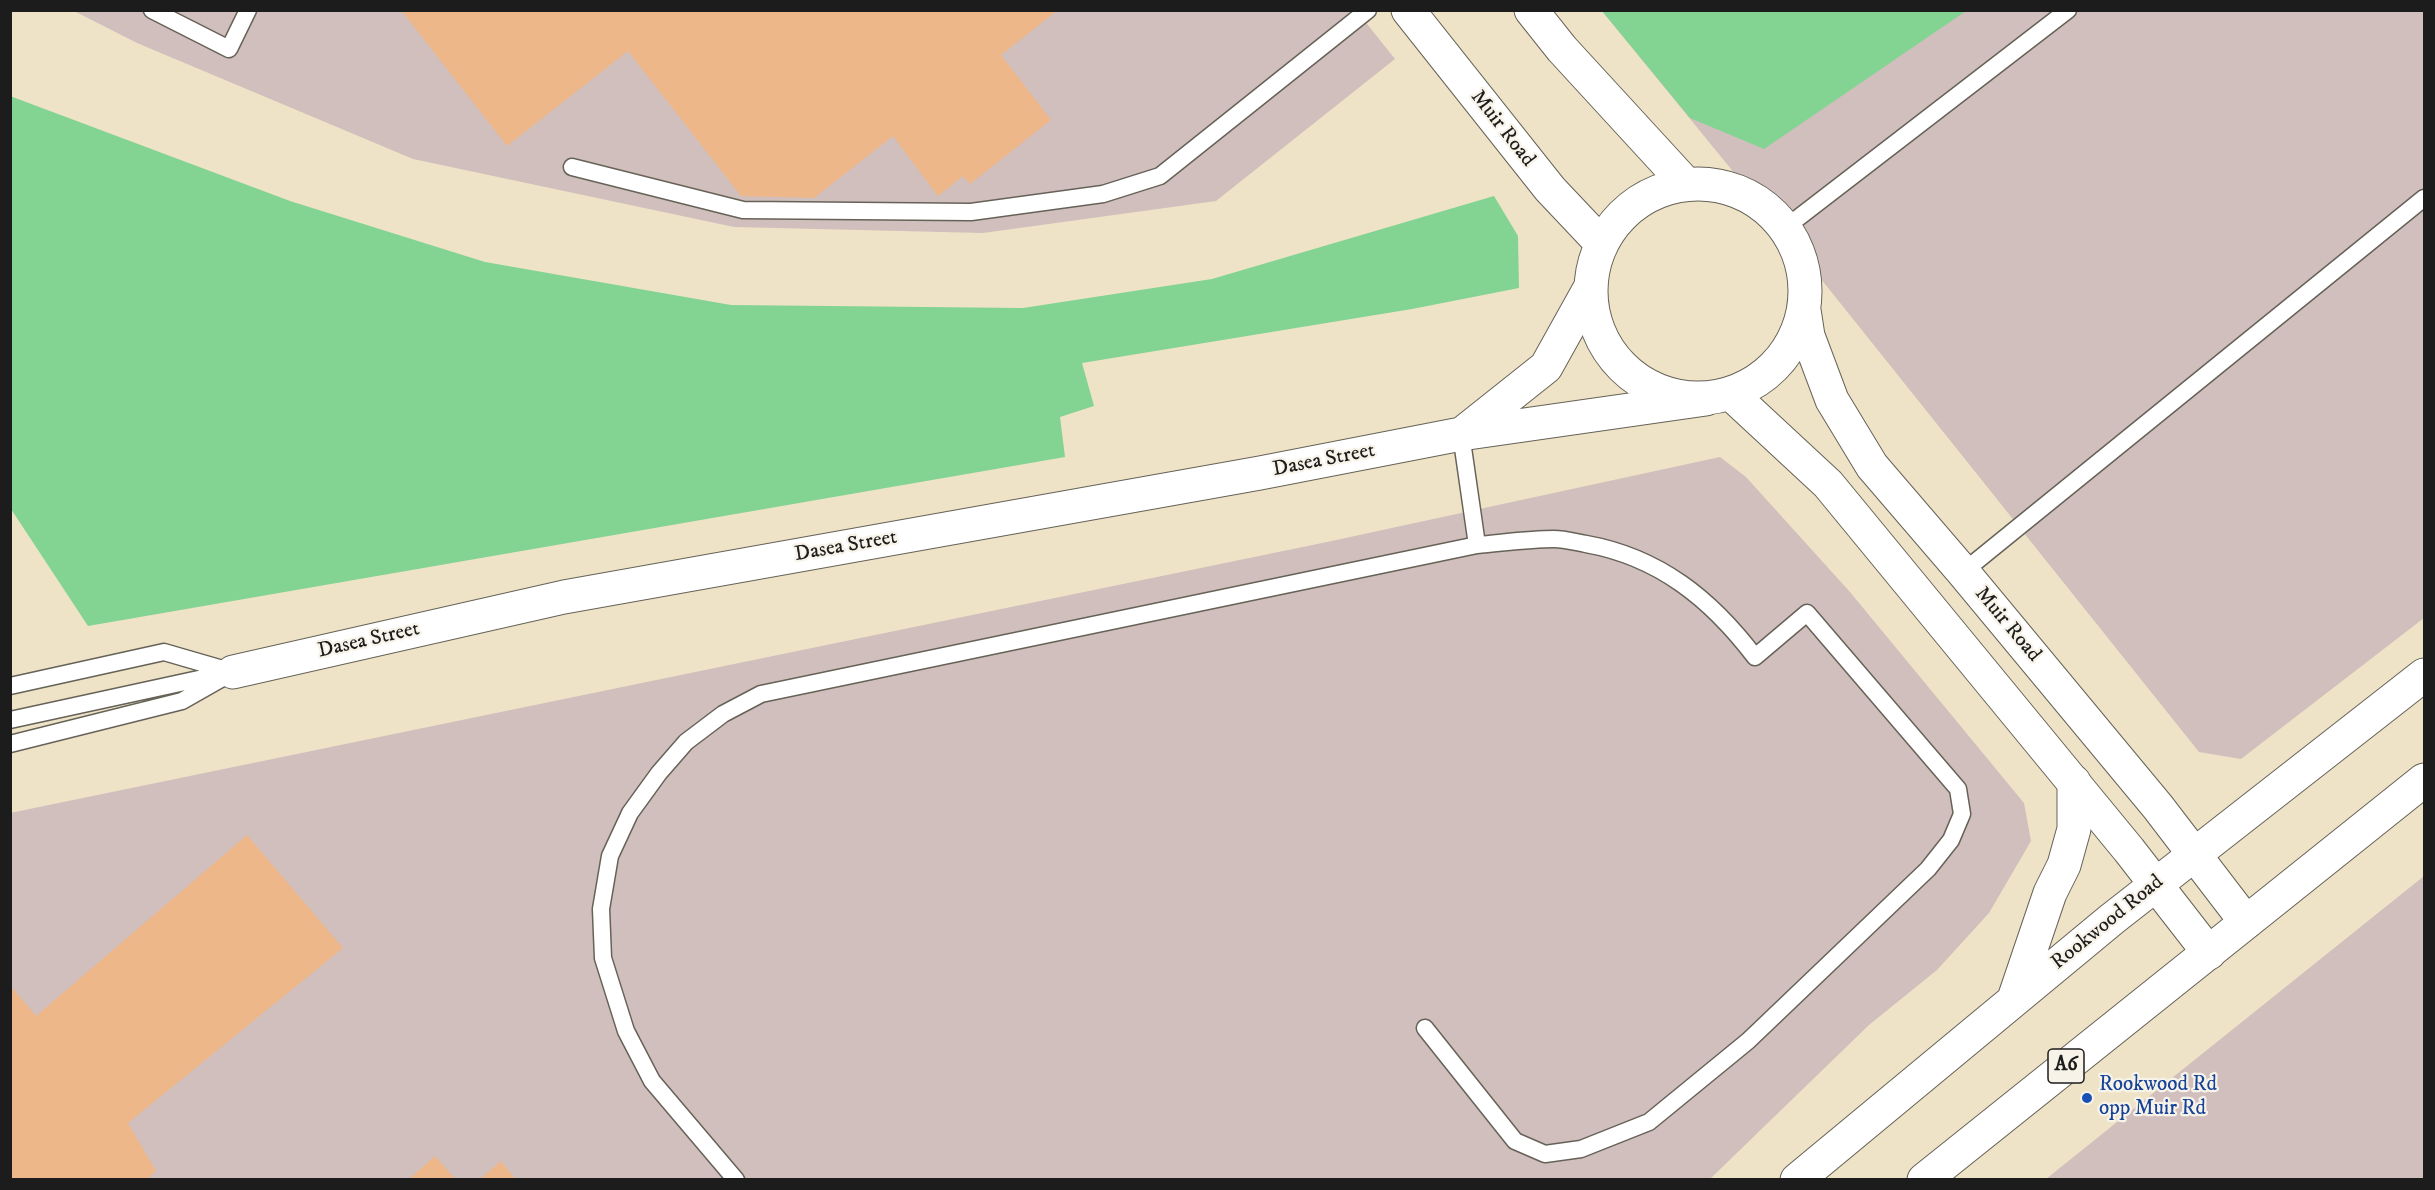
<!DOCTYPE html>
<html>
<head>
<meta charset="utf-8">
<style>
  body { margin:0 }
  #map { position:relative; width:2435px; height:1190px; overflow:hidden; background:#eee3c6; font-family:"IM FELL DW Pica",serif }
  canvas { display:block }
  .frame { position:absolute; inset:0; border:12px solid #1c1c1c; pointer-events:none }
</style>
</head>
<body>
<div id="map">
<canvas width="2435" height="1190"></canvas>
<div class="frame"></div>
</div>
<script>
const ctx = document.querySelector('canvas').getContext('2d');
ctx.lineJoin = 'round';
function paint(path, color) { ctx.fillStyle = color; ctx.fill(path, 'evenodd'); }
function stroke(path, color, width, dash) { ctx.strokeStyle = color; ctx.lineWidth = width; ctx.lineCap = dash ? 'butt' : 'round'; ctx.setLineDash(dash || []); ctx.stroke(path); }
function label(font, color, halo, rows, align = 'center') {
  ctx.font = font + ' "IM FELL DW Pica",serif'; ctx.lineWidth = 4.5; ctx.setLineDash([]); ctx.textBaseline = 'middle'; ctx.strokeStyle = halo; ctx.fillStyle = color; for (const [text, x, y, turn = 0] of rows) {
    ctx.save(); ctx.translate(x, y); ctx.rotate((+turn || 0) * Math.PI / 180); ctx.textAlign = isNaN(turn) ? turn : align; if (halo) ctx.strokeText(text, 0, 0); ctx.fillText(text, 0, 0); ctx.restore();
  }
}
const industrial = new Path2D(`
  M1356,10l39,49 -179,142 -233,32 -249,-6 -321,-68 -276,-116 -63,-32z
  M1602,11h822v607l-183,141 -42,-7 -366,-458z
  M1720,457l26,20 104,115 174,211 7,38 -42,72 -52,57 -68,55 -159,154 -1699,1 -1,-367 1317,-271z
  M2424,876v303h-378z`);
const green = new Path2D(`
  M1602,11h364l-202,138 -74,-31z
  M10,96l280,105 195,61 246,43 292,3 189,-29 282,-83 24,40 1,52 -107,21 -330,54 12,43 -34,11 5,40 -977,169 -77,-117z`);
const building = new Path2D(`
  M401,10h657l-57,45 50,65 -81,64 -7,-8 -25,20 -45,-60 -79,62 -73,-2 -113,-145 -121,95z
  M247,835l96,113 -215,175 28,48 -10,9h-136v-195l26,31z
  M435,1156l21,24h-48z
  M501,1161l15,19h-37z`);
const service = new Path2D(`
  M152,10l77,39 19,-39
  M572,167l171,43 228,2 132,-18 57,-18 208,-166
  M1785,228l283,-218
  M1963,572l461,-374
  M10,686l154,-34 69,20
  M10,720l207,-45
  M10,744l172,-43 51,-29
  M1425,1028l90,113 30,13 36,-5 68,-27 99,-81 180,-172 23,-29 11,-26 -4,-25 -151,-176 -52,44c-44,-58 -96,-100 -169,-113 -11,-2 -22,-5 -32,-5 -26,0 -52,4 -77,6l-16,-111
  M736,1180l-84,-99 -26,-50 -23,-73 -2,-49 9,-53 20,-43 29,-40 27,-31 37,-28 38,-20 716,-149`);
const minor = new Path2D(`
  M1463,433l83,-66 44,-79
  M233,672l331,-75 696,-124 201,-39 245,-35`);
const tertiary = new Path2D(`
  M1408,10l142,179 51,54
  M1531,10l31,39 124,135
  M1591 291a107 107 0 1 1 214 0a107 107 0 1 1-214 0Z
  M1804,310l4,26 24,64 40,66 91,106 195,235 88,115
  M1731,394l97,90 301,366 80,103`);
const trunk = new Path2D(`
  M2014,999l36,-106 14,-28 10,-36v-47
  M1797,1180l315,-261 312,-244
  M1924,1180l500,-400`);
const markers = [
  [2087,1098,6,"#1a4fb4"]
];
const shields = [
  [2066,1066,36]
];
const shieldNames = [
  ["A6",2066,1066]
];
const streetNames = [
  ["Muir Road",1502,129,52],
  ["Dasea Street",1324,461,-11],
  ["Dasea Street",846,547,-10],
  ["Muir Road",2007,625,50],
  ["Dasea Street",369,641,-13],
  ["Rookwood Road",2108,923,-39]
];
const transitNames = [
  ["Rookwood Rd",2099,1086],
  ["opp Muir Rd",2099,1110]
];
paint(industrial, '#d1bfbd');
paint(green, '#83d393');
paint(building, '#edb789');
stroke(service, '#666258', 19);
stroke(minor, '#666258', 35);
stroke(tertiary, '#666258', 35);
stroke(trunk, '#666258', 35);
stroke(service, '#fff', 16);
stroke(minor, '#fff', 33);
stroke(tertiary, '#fff', 33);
stroke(trunk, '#fff', 33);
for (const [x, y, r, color] of markers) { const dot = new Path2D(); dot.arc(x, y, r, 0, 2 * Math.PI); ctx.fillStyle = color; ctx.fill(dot); stroke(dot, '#f7f3e8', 2); }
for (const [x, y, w] of shields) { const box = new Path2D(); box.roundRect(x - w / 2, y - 17, w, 34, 4.5); ctx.fillStyle = '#f7f3e8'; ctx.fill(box); stroke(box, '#1c1c1c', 1.5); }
label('bold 20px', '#1c1c1c', null, shieldNames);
label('21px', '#1c1c1c', '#f7f3e8', streetNames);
label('21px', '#164399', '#f7f3e8', transitNames, 'left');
</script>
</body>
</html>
